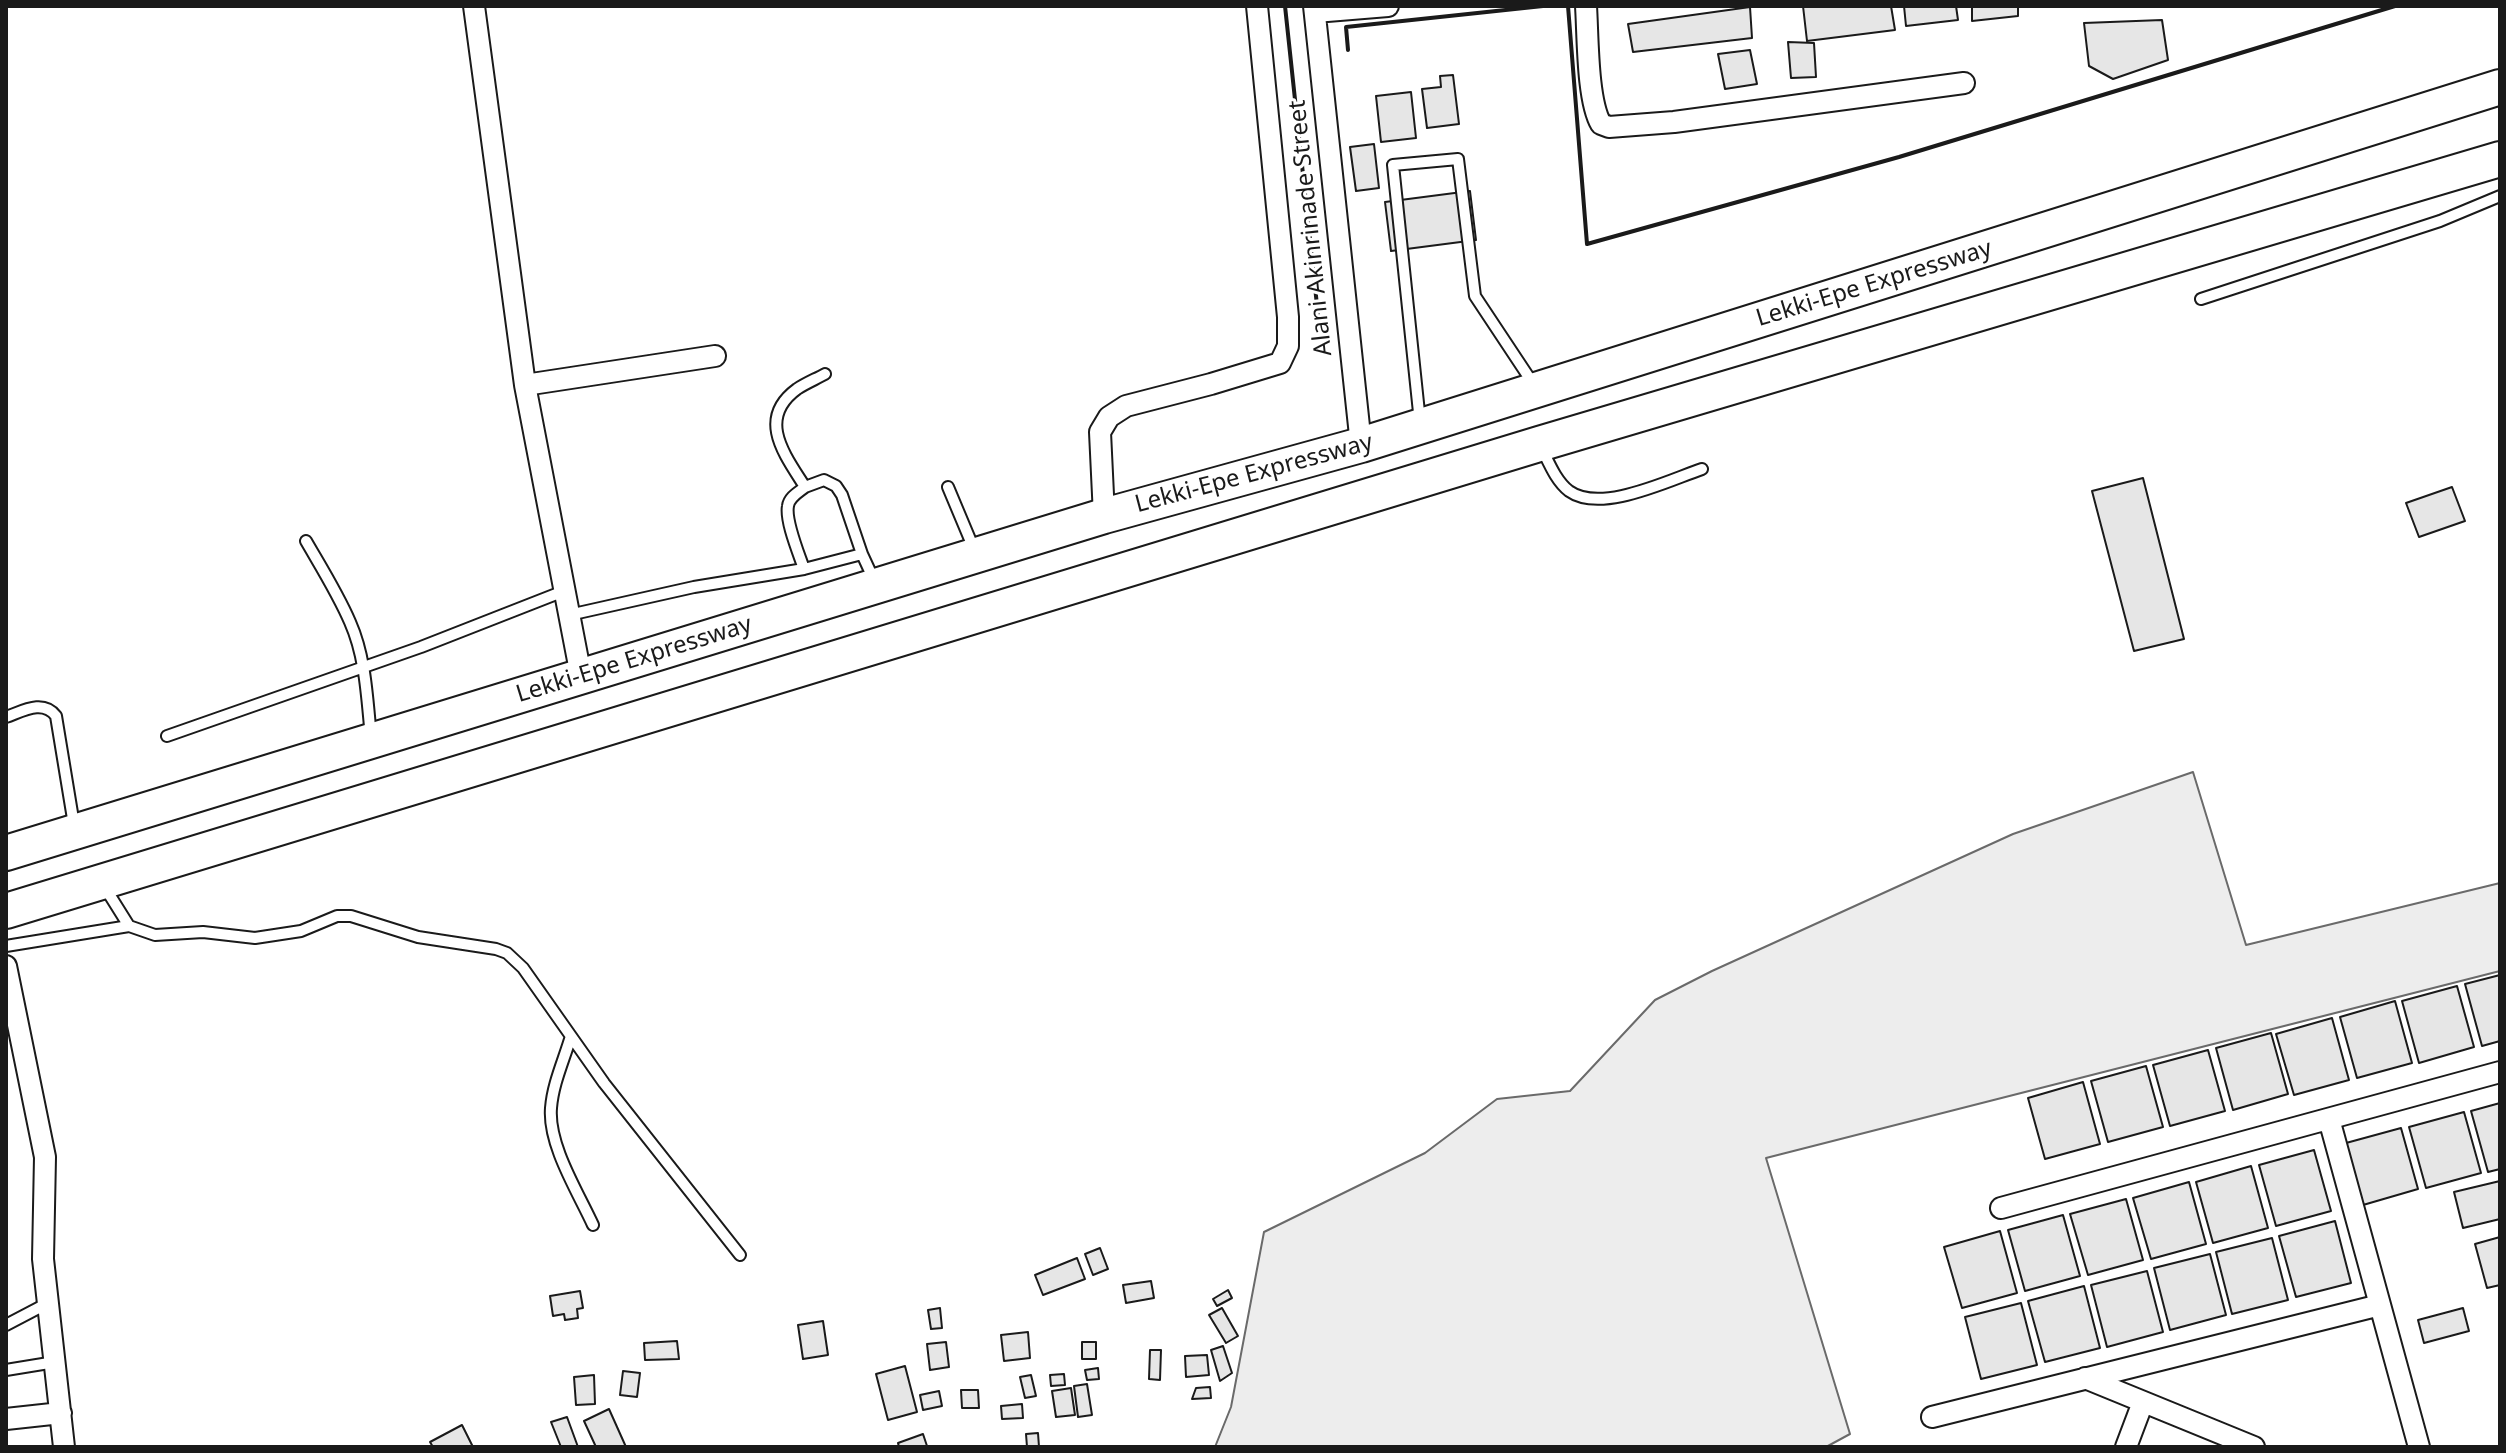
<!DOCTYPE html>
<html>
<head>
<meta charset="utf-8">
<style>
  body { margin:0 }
  #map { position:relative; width:2506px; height:1453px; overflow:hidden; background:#fff; font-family:"Noto Sans",sans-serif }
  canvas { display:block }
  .frame { position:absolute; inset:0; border:8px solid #1a1a1a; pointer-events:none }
</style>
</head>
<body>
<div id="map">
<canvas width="2506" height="1453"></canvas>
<div class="frame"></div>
</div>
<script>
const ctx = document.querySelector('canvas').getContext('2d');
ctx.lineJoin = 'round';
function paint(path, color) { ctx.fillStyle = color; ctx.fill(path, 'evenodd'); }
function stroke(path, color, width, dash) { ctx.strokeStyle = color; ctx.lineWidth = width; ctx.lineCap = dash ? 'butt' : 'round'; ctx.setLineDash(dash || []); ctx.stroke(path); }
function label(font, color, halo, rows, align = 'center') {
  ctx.font = font + ' "Noto Sans",sans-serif'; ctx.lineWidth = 6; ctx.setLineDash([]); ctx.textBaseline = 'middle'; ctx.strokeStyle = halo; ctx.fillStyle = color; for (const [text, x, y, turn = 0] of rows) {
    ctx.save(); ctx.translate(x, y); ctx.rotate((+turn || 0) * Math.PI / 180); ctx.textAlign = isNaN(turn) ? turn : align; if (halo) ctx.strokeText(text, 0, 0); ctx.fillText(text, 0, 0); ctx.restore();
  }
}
const built = new Path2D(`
  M2193,772l53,173 254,-62v88l-734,187 84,276 -24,13h-611l16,-40 33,-175 161,-79 72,-54 73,-8 85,-91 57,-29 301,-137z`);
const building = new Path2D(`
  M1803,6h88l4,24 -88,11z
  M1904,6h52l2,14 -52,6z
  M1972,6h46v10l-46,5z
  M1750,7l2,31 -119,14 -5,-28z
  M2162,20l6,40 -55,19 -24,-13 -5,-43z
  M1788,42l26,1 2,34 -25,1z
  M1750,50l7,34 -32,5 -7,-35z
  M1453,75l6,49 -32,4 -5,-39 19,-2 -1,-11z
  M1411,92l5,46 -35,4 -5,-46z
  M1374,144l5,44 -23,3 -6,-44z
  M1470,191l6,49 -85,11 -6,-49z
  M2143,478l41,161 -50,12 -42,-160z
  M2452,487l13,34 -46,16 -13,-34z
  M2500,975v66l-18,5 -17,-62z
  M2457,986l17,61 -55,16 -17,-62z
  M2395,1001l17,62 -55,15 -17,-61z
  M2332,1018l17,62 -55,15 -18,-61z
  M2271,1033l17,61 -55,16 -17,-62z
  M2208,1050l17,61 -55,15 -17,-61z
  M2146,1066l17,61 -55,15 -17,-61z
  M2083,1082l17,62 -55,15 -17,-61z
  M2500,1103v66l-12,3 -17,-61z
  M2464,1112l17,61 -55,15 -17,-61z
  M2401,1128l17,61 -55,16 -17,-62z
  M2314,1150l17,61 -55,15 -17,-61z
  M2251,1166l17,62 -55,15 -17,-61z
  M2500,1181v38l-37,9 -9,-36z
  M2189,1182l17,62 -55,15 -18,-61z
  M2126,1199l17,61 -55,15 -18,-61z
  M2063,1215l17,61 -55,15 -17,-61z
  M2335,1221l16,62 -55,14 -17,-61z
  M2000,1231l17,62 -55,15 -18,-61z
  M2500,1237v48l-13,3 -12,-44z
  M2272,1238l16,62 -56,14 -16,-62z
  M1100,1248l8,21 -15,6 -8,-21z
  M2210,1254l16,61 -56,15 -16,-62z
  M1077,1258l8,21 -42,16 -8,-20z
  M2147,1271l16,61 -56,15 -16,-62z
  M1151,1281l3,17 -28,5 -3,-18z
  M2084,1286l16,62 -55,14 -17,-61z
  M1228,1290l4,8 -15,8 -4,-7z
  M580,1291l3,17 -6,1 1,9 -13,2 -1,-6 -11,2 -3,-20z
  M2021,1303l16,62 -56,14 -16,-62z
  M940,1308l2,20 -11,1 -3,-19z
  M1222,1308l16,28 -12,7 -17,-28z
  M2463,1308l6,23 -45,12 -6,-23z
  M823,1321l5,34 -25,4 -5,-34z
  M1028,1332l2,26 -26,3 -3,-26z
  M677,1341l2,18 -34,1 -1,-17z
  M946,1342l3,25 -19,3 -3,-26z
  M1082,1342h14v17h-14z
  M1223,1346l9,27 -12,8 -9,-31z
  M1150,1350h11l-1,30 -11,-1z
  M1207,1355l2,20 -23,2 -1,-21z
  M905,1366l12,46 -29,8 -12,-46z
  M1098,1368l1,11 -12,1 -2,-10z
  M623,1371l17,2 -3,24 -17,-2z
  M1064,1374l1,11 -14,1 -1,-11z
  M594,1375l1,29 -19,1 -2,-28z
  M1031,1375l5,21 -11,2 -5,-21z
  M1087,1384l5,31 -14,2 -4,-31z
  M1210,1387l1,11 -19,1 4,-11z
  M1071,1388l4,27 -19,2 -4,-26z
  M961,1390h17l1,18h-17z
  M939,1391l3,15 -19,4 -3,-15z
  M1022,1404l1,14 -21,1 -1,-13z
  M609,1409l17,38h-30l-12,-26z
  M567,1417l11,30h-17l-10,-25z
  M462,1425l11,22h-40l-3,-5z
  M1038,1433l1,14h-12l-1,-13z
  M923,1434l4,12 -28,1 -1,-4z`);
const lane = new Path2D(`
  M2201,299l239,-78 60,-25
  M825,374c-9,5 -19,9 -28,15 -41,30 -12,66 8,98l19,-7 12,6 6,9 20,59 12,26
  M1420,422l-27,-257 65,-6 17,137 59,89
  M1542,449c7,14 14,32 27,42 32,23 100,-11 133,-22
  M948,487l26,62
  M306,541c15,26 32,53 44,81 16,36 17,77 21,115
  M804,569c-5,-15 -19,-48 -16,-63 1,-9 11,-14 17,-19
  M569,615l125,-28 110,-18 58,-15
  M6,717c17,-6 37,-18 50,-1l18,109
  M167,736l254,-89 143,-56
  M104,886l25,40 26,9 48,-3 52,6 46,-7 36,-15h14l67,21 78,12 11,4 16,15 81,115 136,172
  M6,946l123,-20
  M571,1036c-7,24 -18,47 -20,72 -3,37 27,84 42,117
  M6,1325l42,-22
  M6,1370l49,-8`);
const street = new Path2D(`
  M474,6l51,379 56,291
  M1314,6l47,439
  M1586,6c2,30 1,94 15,118l8,3 65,-5 290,-39
  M1315,12l73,-6
  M525,385l190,-29
  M1104,516l-4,-84 9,-15 17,-11 85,-22 69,-21 8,-17v-29l-31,-311
  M6,966l39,191 -2,102 21,188
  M2329,1119l90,328
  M2001,1208l499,-136
  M2085,1378l169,69
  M1932,1417l448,-112
  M6,1419l55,-6
  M2126,1447l17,-45`);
const highway = new Path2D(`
  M6,853l1098,-337 257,-71 1139,-358
  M6,911l1533,-467 961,-285`);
const wall = new Path2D(`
  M1285,6l34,318
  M1568,6l19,238 312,-87 496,-151
  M1348,50l-2,-23 197,-21`);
const streetNames = [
  ["Alani Akinrinade Street",1311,228,-96],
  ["Lekki-Epe Expressway",1874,284,-17],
  ["Lekki-Epe Expressway",1254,474,-15],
  ["Lekki-Epe Expressway",634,660,-17]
];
paint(built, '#ededed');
stroke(built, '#6a6a6a', 2);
paint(building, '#e6e6e6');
stroke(building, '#1a1a1a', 2);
stroke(lane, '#1a1a1a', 14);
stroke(street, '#1a1a1a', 24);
stroke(highway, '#1a1a1a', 38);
stroke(lane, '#fff', 10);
stroke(street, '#fff', 20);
stroke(highway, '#fff', 34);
stroke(wall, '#1a1a1a', 4);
label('24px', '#1a1a1a', '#fff', streetNames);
</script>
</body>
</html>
